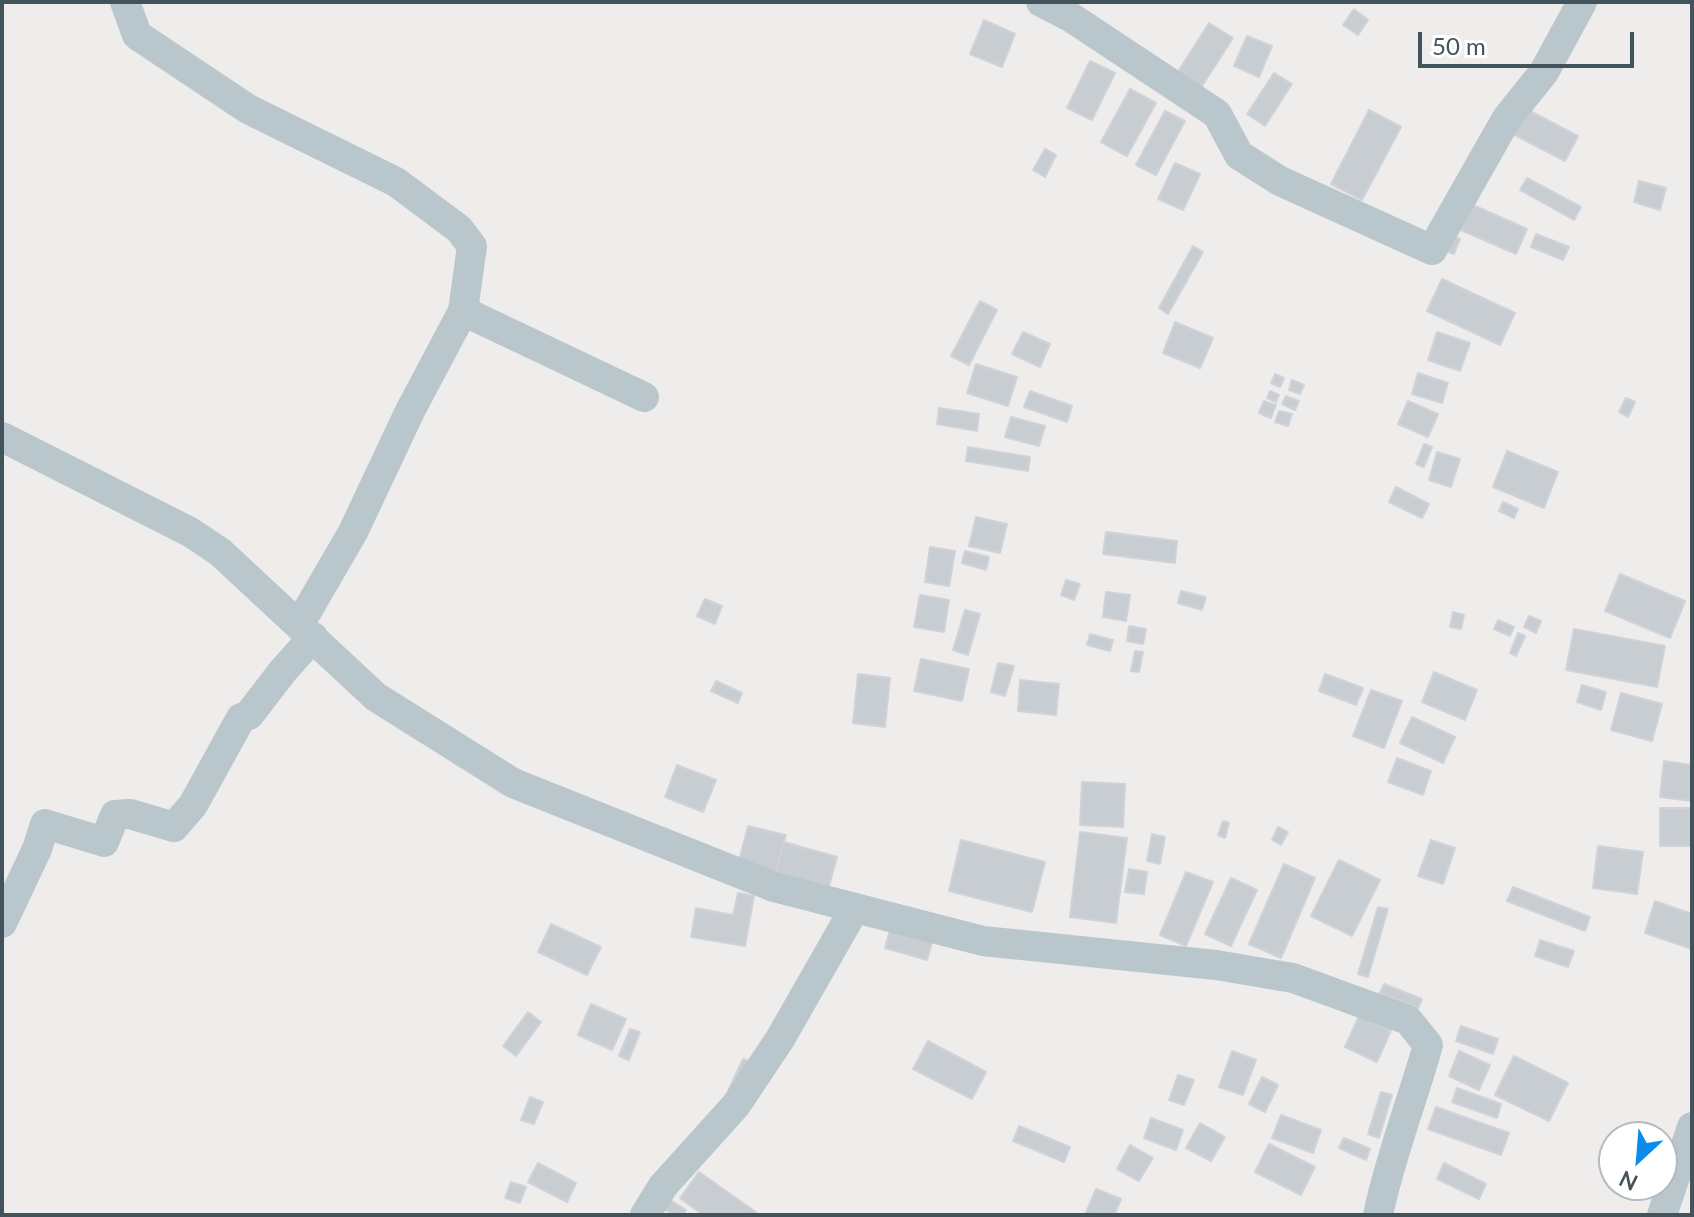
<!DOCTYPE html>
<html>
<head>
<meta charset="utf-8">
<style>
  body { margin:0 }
  #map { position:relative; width:1694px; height:1217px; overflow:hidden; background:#efecec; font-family:Lato,sans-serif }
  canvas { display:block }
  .frame { position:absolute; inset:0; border:4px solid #43535b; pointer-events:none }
  .north { position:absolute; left:1598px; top:1121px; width:80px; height:80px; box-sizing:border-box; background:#fff; border:2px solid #b4babd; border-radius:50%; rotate:206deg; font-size:22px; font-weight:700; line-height:32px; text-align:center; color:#43535b }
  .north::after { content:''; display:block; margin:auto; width:28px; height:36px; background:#098cec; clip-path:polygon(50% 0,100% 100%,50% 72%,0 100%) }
  .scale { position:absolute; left:1418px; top:32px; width:216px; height:36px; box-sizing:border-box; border:4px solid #43535b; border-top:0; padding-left:10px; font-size:24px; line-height:28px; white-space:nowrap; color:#43535b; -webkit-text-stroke:6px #fff; paint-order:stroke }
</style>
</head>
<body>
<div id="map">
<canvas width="1694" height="1217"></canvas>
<div class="frame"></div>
<div class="north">N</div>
<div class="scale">50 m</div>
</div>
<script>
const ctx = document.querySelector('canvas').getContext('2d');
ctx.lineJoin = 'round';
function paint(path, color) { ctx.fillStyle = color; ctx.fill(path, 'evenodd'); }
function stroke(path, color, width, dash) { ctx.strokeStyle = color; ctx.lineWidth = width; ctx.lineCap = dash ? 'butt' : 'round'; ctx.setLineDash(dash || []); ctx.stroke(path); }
const building = new Path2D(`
  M1354,9l14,11 -10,15 -15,-10z
  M984,20l31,14 -13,33 -32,-13z
  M1209,23l24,15 -33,51 -24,-14z
  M1247,36l25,10 -13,31 -25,-11z
  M1090,61l25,12 -23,47 -25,-12z
  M1274,73l18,11 -27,42 -18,-12z
  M1130,89l26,14 -29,53 -26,-14z
  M1524,108l54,28 -13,25 -54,-28z
  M1369,110l32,17 -39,73 -31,-16z
  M1165,111l20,10 -29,54 -20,-10z
  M1045,149l11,6 -11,22 -12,-7z
  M1175,163l25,11 -17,36 -25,-11z
  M1527,178l54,29 -7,13 -54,-30z
  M1639,181l27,7 -6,22 -26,-8z
  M1473,205l54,24 -11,25 -55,-24z
  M1446,234l14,5 -6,15 -13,-5z
  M1536,234l33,13 -6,13 -32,-13z
  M1193,246l10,6 -35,62 -9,-6z
  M1442,279l73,34 -15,32 -73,-34z
  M980,301l17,9 -28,55 -18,-9z
  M1175,322l38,16 -13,30 -37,-15z
  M1023,332l27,12 -10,23 -28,-13z
  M1437,332l33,11 -10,28 -32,-11z
  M976,364l41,13 -9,29 -41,-13z
  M1418,373l30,10 -6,20 -30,-9z
  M1275,374l9,4 -4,9 -9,-4z
  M1292,380l12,5 -4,9 -11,-4z
  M1030,391l42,15 -5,16 -43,-15z
  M1270,391l9,4 -3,7 -9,-4z
  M1286,396l13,5 -4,9 -13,-6z
  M1626,398l9,4 -7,15 -9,-5z
  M1264,401l12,4 -5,13 -12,-5z
  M1408,401l30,13 -10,23 -30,-13z
  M939,408l40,6 -2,17 -40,-7z
  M1279,411l13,3 -4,12 -13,-4z
  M1011,417l34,9 -6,20 -34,-9z
  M1424,444l8,3 -8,20 -8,-3z
  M968,447l62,10 -2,14 -62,-10z
  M1507,451l51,21 -14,36 -51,-21z
  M1437,452l23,7 -9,28 -22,-7z
  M1396,487l33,17 -7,14 -33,-16z
  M1503,502l15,7 -4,9 -15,-7z
  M976,517l31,7 -7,29 -31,-7z
  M1106,532l71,9 -2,22 -72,-9z
  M930,547l25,4 -6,35 -24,-4z
  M965,551l24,6 -3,13 -24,-7z
  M1620,574l65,27 -15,37 -65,-27z
  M1066,580l14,4 -6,16 -13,-5z
  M1181,591l25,6 -4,13 -24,-7z
  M1106,592l24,3 -4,26 -23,-4z
  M920,595l29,5 -5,32 -30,-5z
  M705,599l17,7 -7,18 -18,-8z
  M965,610l15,4 -12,41 -15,-5z
  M1453,612l11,3 -3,14 -11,-2z
  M1529,616l12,5 -5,12 -12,-6z
  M1498,620l16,7 -4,9 -16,-7z
  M1129,626l17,3 -3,15 -16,-3z
  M1574,629l91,17 -8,41 -91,-17z
  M1518,633l7,3 -9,20 -6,-3z
  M1090,634l23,6 -3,11 -23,-6z
  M1135,651l8,1 -4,20 -8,-1z
  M921,659l48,10 -7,32 -48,-10z
  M998,663l16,3 -9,30 -14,-4z
  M1434,672l43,18 -12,30 -43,-18z
  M858,674l32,4 -5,49 -32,-4z
  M1325,674l38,14 -7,17 -37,-14z
  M1020,680l39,4 -3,31 -38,-4z
  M716,681l26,12 -4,10 -27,-12z
  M1582,685l24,7 -5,18 -24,-8z
  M1371,690l31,11 -18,47 -31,-12z
  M1621,693l41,11 -10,37 -41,-11z
  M1412,717l43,20 -12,26 -43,-20z
  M1397,758l34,13 -8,24 -35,-13z
  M1664,761l28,4 -1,36 -31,-4z
  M677,765l39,15 -13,32 -38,-15z
  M1082,782l43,2 -2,43 -43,-2z
  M1660,808h32v38h-32z
  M1223,821l6,2 -4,15 -7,-3z
  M748,826l38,9 -12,44 -37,-10z
  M1278,827l10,5 -7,13 -9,-5z
  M1080,832l47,6 -11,85 -46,-6z
  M1152,834l13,3 -5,27 -13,-3z
  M961,840l84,22 -13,50 -83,-21z
  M1431,840l24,8 -12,36 -25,-8z
  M784,842l53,15 -9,33 -53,-16z
  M1598,846l45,6 -6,42 -44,-6z
  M1339,860l41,20 -28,56 -41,-20z
  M1284,864l31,14 -34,80 -32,-14z
  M1129,869l18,3 -3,22 -19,-2z
  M1186,872l27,10 -27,64 -26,-11z
  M1231,878l26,12 -26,56 -26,-12z
  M1513,887l77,30 -5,14 -78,-30z
  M738,893l16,3 -9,50 -54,-9 5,-29 37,7z
  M1655,901l37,13v35l-47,-16z
  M1378,907l10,2 -20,68 -10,-3z
  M551,924l50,23 -14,28 -49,-23z
  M890,930l42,12 -5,18 -42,-12z
  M1540,940l34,11 -6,16 -33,-11z
  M1384,984l38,15 -4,9 -38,-15z
  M591,1004l35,15 -14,31 -34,-15z
  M528,1012l13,10 -25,34 -13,-10z
  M1359,1016l32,14 -14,32 -32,-15z
  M1461,1026l37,13 -5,15 -37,-13z
  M630,1029l10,3 -11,28 -10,-4z
  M928,1041l58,31 -14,27 -59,-30z
  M1232,1051l24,9 -13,35 -24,-8z
  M1459,1051l31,14 -11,25 -30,-14z
  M1514,1056l54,27 -19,38 -54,-26z
  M743,1059l7,3 -14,30 -7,-3z
  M1178,1075l16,5 -10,25 -15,-5z
  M1262,1077l16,8 -13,27 -16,-8z
  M1457,1088l44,16 -4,14 -45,-16z
  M1381,1092l11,3 -13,43 -11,-4z
  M530,1097l13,5 -9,22 -13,-4z
  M1436,1107l73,26 -8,22 -73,-26z
  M1281,1115l40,15 -8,23 -41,-15z
  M1151,1118l32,12 -7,20 -32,-12z
  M1200,1123l25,14 -14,24 -25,-13z
  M1019,1126l51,21 -6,15 -51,-21z
  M1344,1138l26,11 -4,11 -27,-12z
  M1269,1144l46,23 -14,28 -46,-23z
  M1130,1145l23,13 -14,23 -22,-12z
  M538,1163l38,20 -9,19 -39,-20z
  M1444,1163l42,21 -7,15 -42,-20z
  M699,1172l61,43h-57l-23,-17z
  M511,1182l15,5 -6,16 -15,-5z
  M1096,1189l25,10 -7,16h-29z
  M670,1200l16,10 -3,5h-9l-10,-6z`);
const minor = new Path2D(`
  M125,2l12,33 111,74 148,73 63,47 13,17 -9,65 -53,100 -57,121 -54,93
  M1041,2l31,16 145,96 22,41 41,26 152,69 75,-132 37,-46 38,-70
  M463,311l181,86
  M2,437l188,95 30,20 156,145 137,86 261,104 209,54 233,24 77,13 115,42 20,25c-16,57 -38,112 -50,170
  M2,923l35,-74 8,-25 59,18 11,-27 15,-1 44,13 19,-22 48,-87 8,-3 33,-43 31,-35
  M645,1215l18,-29 73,-81 44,-66 68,-119 5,-12
  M1662,1215l30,-88`);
paint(building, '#c8cdd2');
stroke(building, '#cfd3d9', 2);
stroke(minor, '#b9c7cd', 30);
</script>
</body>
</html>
